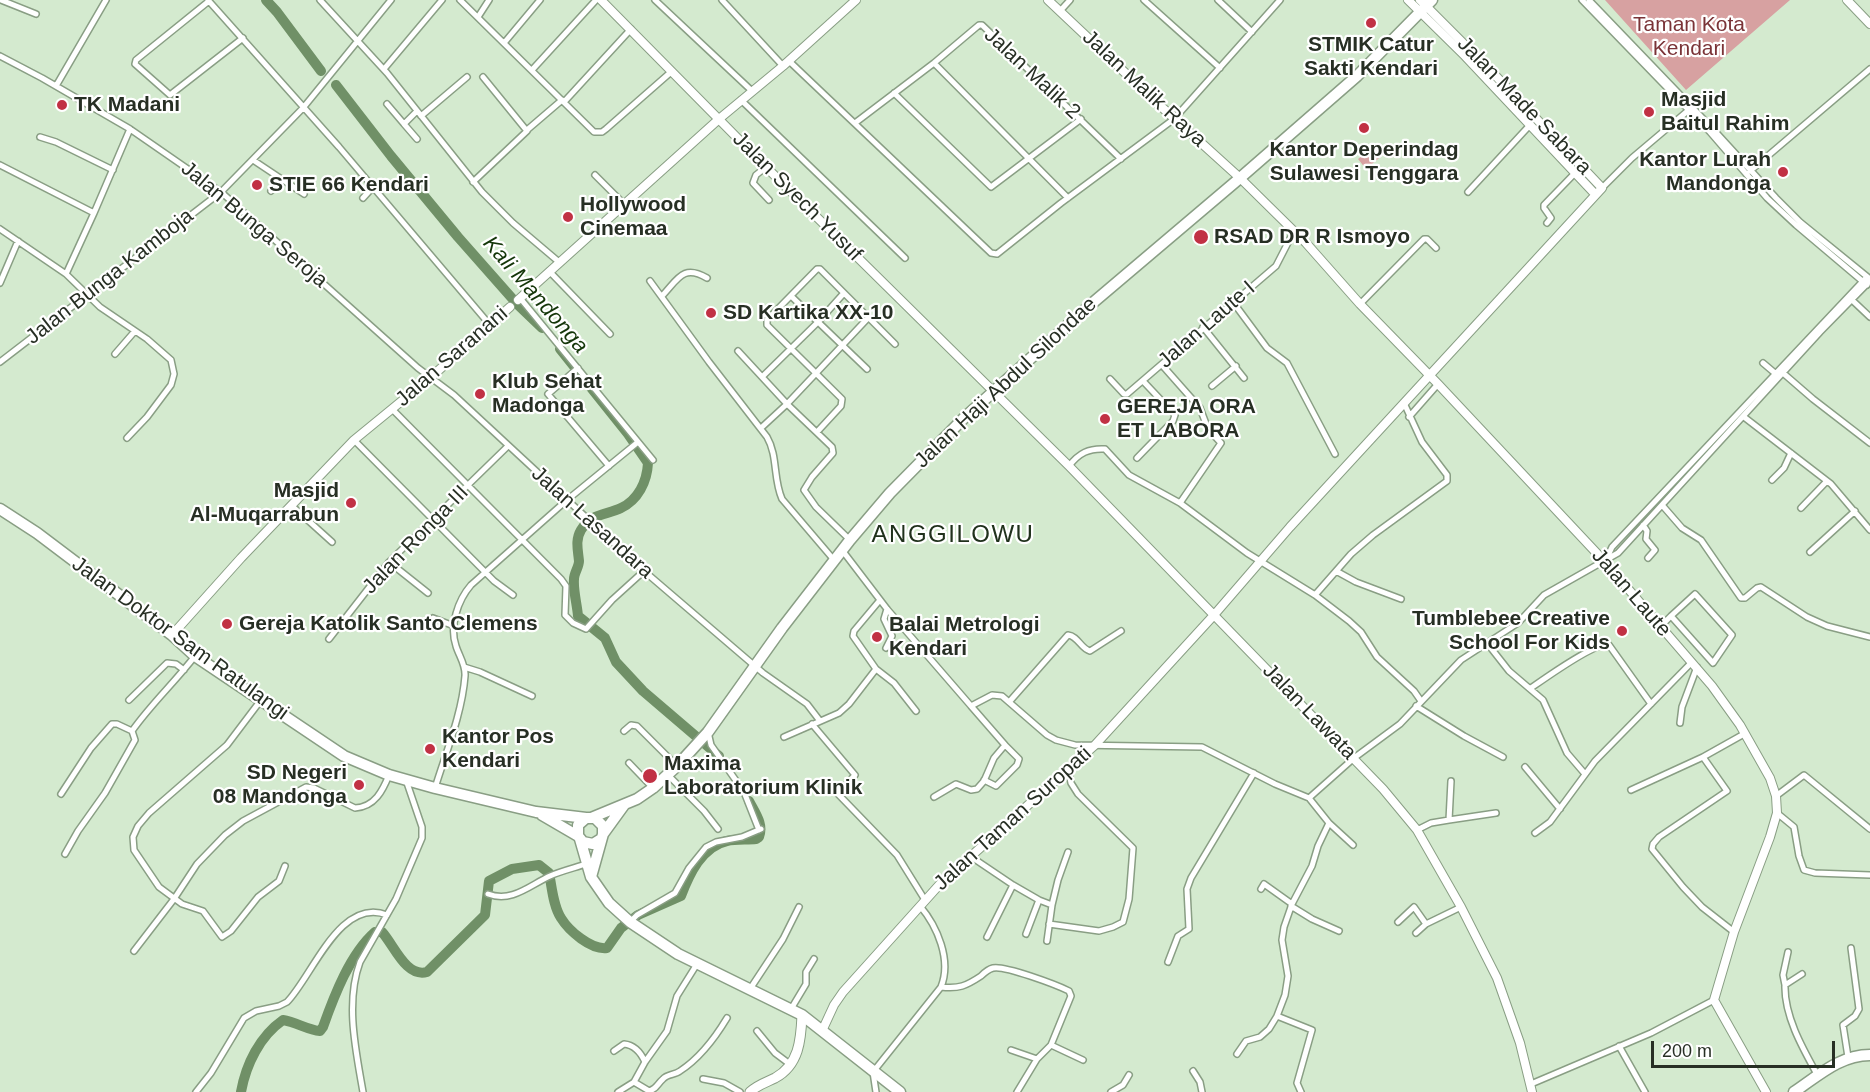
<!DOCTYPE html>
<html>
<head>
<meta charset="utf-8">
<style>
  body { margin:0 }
  #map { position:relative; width:1870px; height:1092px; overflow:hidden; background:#d4eacf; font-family:Helvetica,sans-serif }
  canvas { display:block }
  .scale { position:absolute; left:1651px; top:1041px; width:184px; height:27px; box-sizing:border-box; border:3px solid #272f24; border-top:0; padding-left:8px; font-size:18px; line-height:21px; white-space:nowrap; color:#272f24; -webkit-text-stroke:4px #fff; paint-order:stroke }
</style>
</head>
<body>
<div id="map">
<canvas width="1870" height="1092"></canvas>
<div class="scale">200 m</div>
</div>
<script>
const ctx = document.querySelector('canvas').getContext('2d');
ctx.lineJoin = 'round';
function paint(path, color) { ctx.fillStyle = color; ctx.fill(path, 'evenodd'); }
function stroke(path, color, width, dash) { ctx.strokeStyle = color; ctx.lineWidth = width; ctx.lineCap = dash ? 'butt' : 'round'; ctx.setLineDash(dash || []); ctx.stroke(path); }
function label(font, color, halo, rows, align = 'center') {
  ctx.font = font + ' Helvetica,sans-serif'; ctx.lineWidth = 4.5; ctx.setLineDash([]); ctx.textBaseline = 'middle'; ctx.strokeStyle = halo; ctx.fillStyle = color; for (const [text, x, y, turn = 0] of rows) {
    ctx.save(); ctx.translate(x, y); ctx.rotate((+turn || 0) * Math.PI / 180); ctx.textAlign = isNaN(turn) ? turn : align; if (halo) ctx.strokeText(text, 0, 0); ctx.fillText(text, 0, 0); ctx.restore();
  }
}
const green = new Path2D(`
  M1605,0h185l-104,90z
  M1377,144l8,9 -19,16 -8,-10z`);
const river = new Path2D(`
  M266,0l11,12 44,59
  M336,85l55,71 67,81 60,68 24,23
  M560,349l68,85 20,29c-1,19 -10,37 -27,45 -14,7 -30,5 -40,22 -6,10 -3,20 -2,31 0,6 -5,12 -5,18 -1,11 3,25 4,37l27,22 11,24 27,29 76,65
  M241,1092c5,-28 19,-56 42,-72 13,2 25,10 37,11l3,-4c11,-31 27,-73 52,-95h7c12,13 24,46 45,40l58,-57 4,-34 23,-12 27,-4 10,8c3,14 4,33 12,45 8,13 30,32 46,30l14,-20 17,-13 43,-19c8,-21 21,-50 46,-55 9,-2 20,-1 29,-2l3,-2c5,-13 -4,-24 -10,-36`);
const street = new Path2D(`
  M1,0l35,14
  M208,0l131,147 151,178
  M320,0l67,73 95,119 31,31 46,39
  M460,0l134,132h8l4,-3 65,-57
  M655,0l97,91
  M722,0l61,66
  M1144,0l76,68
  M1218,0l34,32
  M1582,0l128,132 57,66 29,27 71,60
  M1589,0l122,127 65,71 24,24 70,57
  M209,1l-73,59 -1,4 35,31 73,-57
  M1060,11l10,-11
  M478,17l11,-17
  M504,43l36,-43
  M0,56l42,22 88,51 91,63 197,176 36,27 190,176 119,102 44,31 13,17
  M789,61l202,192 6,1 64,-51 113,-84 106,-119
  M934,63l134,135
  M384,69l58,-69
  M532,70l64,-70
  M56,86l50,-86
  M894,93l97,94 90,-68
  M741,100l164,158
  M564,102l67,-73
  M387,104l17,20
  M421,116l46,-39
  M855,123l79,-60 45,-38h3l139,134
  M527,130l35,-30
  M40,137l16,5 57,28
  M417,139l-13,-15 13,-13
  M253,160l51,34
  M0,165l94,48 -28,61
  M766,167l-10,8 -3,8 16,17
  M1750,171l120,-102
  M595,175l29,29
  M473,182l54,-51 -44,-54
  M1602,188l30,-30 58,-49
  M271,191l11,-11
  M1468,192l62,-67
  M363,198l10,-11
  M94,213l36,-84
  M1547,223l4,-5 -7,-10v-3l32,-33
  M0,229l66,45 34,33 47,32 24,21 3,14 -3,11 -24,32 -20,21
  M549,271l61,63
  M650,281l59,81 58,75c11,19 6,42 15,62l52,61
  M0,283l18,-42
  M662,296c16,-17 21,-32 45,-18
  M791,296l76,73
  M520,298l133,162
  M1852,300l18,17
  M1233,302l34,46 20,15 48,91
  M1360,304l64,-65h3l9,9
  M1203,327l41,51
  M738,351l49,53 45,43 1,6 -21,24 -8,13 12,17 34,33
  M115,354l20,-23
  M0,362l221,-170 82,-84 88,-108
  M1763,363l13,11
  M1162,365l38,43 8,21 13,14 -41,60
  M578,368l-30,26 61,72
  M1783,373l30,26 57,44
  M762,377l56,-55 26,-29
  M1110,379l14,15h3l149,-128 18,-35
  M1212,386l24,-20
  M392,409l169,170 5,7 -1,29 8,8 13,6 26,-29 32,-29
  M1409,417l29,-33
  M1744,417l87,67 39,46
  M761,428l26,-24 81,-86
  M817,432l24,-26 1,-7 -75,-74v-5l50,-51h3l75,75
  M354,440l140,141 19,14
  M1137,458l36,-37 2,-6 -32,-34
  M1069,466c10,-13 20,-18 36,-17l24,26 51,28 67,50 68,42 34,26 12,11 16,25 37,34 7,10
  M1772,480l12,-12 7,-15
  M291,505l41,37
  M1662,505l20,23 19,12 40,58h4l12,-10 4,-1 46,30 20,9 43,11
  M1801,508l26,-27
  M1643,525l4,6 -1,8 9,11 -7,8
  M842,550l45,59 84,97 21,-11 10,1 45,39 9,5 19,5 127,2 73,37 34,14 45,-40 46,-34 61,-64 57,-37 26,-28 74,-42 202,-221 50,-51
  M1810,552l45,-41
  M1606,560l6,-13 253,-268
  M389,562l39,31
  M1336,571l20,11 45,17
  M1315,595l36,-41 22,-19 74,-54v-6l-25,-33 -18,-39
  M880,600l-26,31 -1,5 23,33 18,14 22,28
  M433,618l21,8
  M1661,626l10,-10 42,47 19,-28 -37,-41 -24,22
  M329,639l60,-77 119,-116
  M1487,643l22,28 34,29 24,53 18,21
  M886,648l6,-12 -8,-17 3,-10
  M464,667l16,5 52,24
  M1531,688c13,-9 66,-47 78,-43l42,59
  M129,700l38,-37 9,1 8,6
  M261,700l-34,45 -78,68 -11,13 -5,11 1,13 25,37 23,17 21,7 19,26 9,-6 27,-34 21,-16 6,-15
  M1010,701l58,-66c10,1 13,14 22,16l31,-20
  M1416,706l48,30 39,21
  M1680,723l2,-16 15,-40
  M812,724l43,51 -17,19 59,61 28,45
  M624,731l7,-6 6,1 40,40
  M708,732l3,13 33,47 15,38
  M784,737l55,-24 10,-9 27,-35
  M629,763l24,25
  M1525,767l35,42
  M668,775l36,36 14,18
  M984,780l12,6 21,-21 2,-6 -14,-14
  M435,788c11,-36 27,-74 30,-112 1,-11 -6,-20 -9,-30 -7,-20 2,-46 15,-61l96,-85 71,-58
  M1631,790l72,-33
  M61,794l30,-46 21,-24h5l15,7
  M1776,796l28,-21 66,54
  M934,797l22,-13 15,6 6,-1 7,-8 10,-23 11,-13 -34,-39
  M1777,813l17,14 5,29 5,14 11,3 55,2
  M1449,820l47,-7
  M1329,823l24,22
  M1417,830l14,-7 18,-3 2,-39
  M1535,833l15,-11 45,-61 97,-99
  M65,854l13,-23 27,-38 30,-53 -3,-9c19,-27 43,-49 63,-75
  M970,856l43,29 26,15 -13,34
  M1261,889l3,-5 28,20
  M488,894c24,9 42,-9 62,-18 11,-5 24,-8 36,-12
  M1039,900l13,5 -5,36
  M1052,905l6,-25 10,-28
  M1291,906l21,13 27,12
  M630,922l7,-7 38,-22 14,-25 17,-21 10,-5 26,-5 19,-8
  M1398,922l16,-15 12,17
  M1049,924l50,7 14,-4 10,-5 6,-23 4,-51 -55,-54 -7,-11 -3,-14
  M1734,932l-32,-25 -19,-20 -31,-38 1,-5 6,-7 68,-46 -24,-34 41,-23
  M1416,933l10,-9 35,-17
  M987,937l26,-52
  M134,951l40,-52 23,-35 28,-29 18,-14 63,-34 8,1 41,20c20,-1 28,-18 34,-33
  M1168,962l10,-26 11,-7 -2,-40 4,-11 63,-105
  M1802,974l-17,11c-1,31 18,64 33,91
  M1785,985l-2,-10 5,-23
  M941,987c18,2 25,-1 40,-11 3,-3 8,-7 12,-8 11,-3 64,17 76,23l2,5 -20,49 -14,14
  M750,989l33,-50 16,-32
  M791,1009l15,-25v-12l8,-13
  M757,1031l18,22 16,12
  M1051,1045l32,15
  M1619,1046l26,46
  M1011,1050l26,9 -20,33
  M614,1051l10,-7c11,1 17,9 21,18
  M1237,1054l9,-13 14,-4 9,-8 8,-13
  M1848,1057l-5,-32 12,-9 4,-7 -8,-61
  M1193,1071l7,11 2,10
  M703,1079l21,4 16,9
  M634,1082l15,9c8,-2 8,-7 14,-12 4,-5 12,-4 17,-8 20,-13 35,-33 47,-53
  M1531,1084l120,-51 63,-33
  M196,1092l15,-19 33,-55 12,-7 23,-5 8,-4c25,-25 53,-106 100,-87
  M363,1092c-7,-41 -18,-89 -3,-130l36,-63 26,-61v-11l-16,-47
  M618,1092l16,-10 11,-20 22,-31 10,-35 20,-32
  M876,1092l-3,-20 68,-85c11,-27 -4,-61 -21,-81
  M1111,1092l12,-7 6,-10
  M1301,1092l-4,-9 15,-53 -35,-14 8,-21 3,-19 -6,-36 2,-13 8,-23 20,-38 6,-20 11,-23 -20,-25`);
const secondary = new Path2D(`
  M601,0l165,167 303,299 314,323 34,41 44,77 36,71 23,65 12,49
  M1048,0l107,101 85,77 66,65 54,61 78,80 167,178 107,124 28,39 30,53 6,18 1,17 -7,24 -36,95 -20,68 52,92
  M1408,0l57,56 130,138
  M1847,0l23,24
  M518,300l201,-181 64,-53 73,-66
  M172,635l69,-77 113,-118 77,-63 79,-70
  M822,1031l12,-26 9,-13 97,-108 155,-139 119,-130 76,-88 312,-339 -110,-116 -72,-72`);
const primary = new Path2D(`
  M750,1092c7,-7 17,-10 25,-14 24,-13 26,-38 27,-63`);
const highway = new Path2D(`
  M0,509l37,24 135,102 23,21 149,100 45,19 46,13 101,24 50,6
  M542,815l36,21
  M591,818l46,-19 16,-11 24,-22 31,-34 74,-104 68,-88 40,-47 74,-75 125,-112 151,-128 117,-102 75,-76
  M580,839l11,38 18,26 21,19 48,32 124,61 98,77
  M601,839l-8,5 -10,-2 -5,-6v-11l8,-7h9l8,8v8
  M591,877l12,-43 21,-29
  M1794,1092c24,-16 46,-37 76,-37`);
const markers = [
  [1371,23,6,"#c13144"],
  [62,105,6,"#c13144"],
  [1649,112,6,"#c13144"],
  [1364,128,6,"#c13144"],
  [1783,172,6,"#c13144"],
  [257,185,6,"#c13144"],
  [568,217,6,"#c13144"],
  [1201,237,8,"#c13144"],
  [711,313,6,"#c13144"],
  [480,394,6,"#c13144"],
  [1105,419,6,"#c13144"],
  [351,503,6,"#c13144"],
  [227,624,6,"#c13144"],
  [1622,631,6,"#c13144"],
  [877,637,6,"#c13144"],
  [430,749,6,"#c13144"],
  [650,776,8,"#c13144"],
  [359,785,6,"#c13144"]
];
const parkNames = [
  ["Taman Kota",1689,25],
  ["Kendari",1689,49]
];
const poiNames = [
  ["STMIK Catur",1371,45,"center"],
  ["Sakti Kendari",1371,69,"center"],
  ["Masjid",1661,100],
  ["Baitul Rahim",1661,124],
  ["TK Madani",74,105],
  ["Kantor Deperindag",1364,150,"center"],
  ["Sulawesi Tenggara",1364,174,"center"],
  ["Kantor Lurah",1771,160,"right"],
  ["Mandonga",1771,184,"right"],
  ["STIE 66 Kendari",269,185],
  ["Hollywood",580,205],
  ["Cinemaa",580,229],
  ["RSAD DR R Ismoyo",1214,237],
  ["SD Kartika XX-10",723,313],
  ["Klub Sehat",492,382],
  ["Madonga",492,406],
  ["GEREJA ORA",1117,407],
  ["ET LABORA",1117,431],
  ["Masjid",339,491,"right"],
  ["Al-Muqarrabun",339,515,"right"],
  ["Tumblebee Creative",1610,619,"right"],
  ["School For Kids",1610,643,"right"],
  ["Gereja Katolik Santo Clemens",239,624],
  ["Balai Metrologi",889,625],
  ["Kendari",889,649],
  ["Kantor Pos",442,737],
  ["Kendari",442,761],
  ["Maxima",664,764],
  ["Laboratorium Klinik",664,788],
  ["SD Negeri",347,773,"right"],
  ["08 Mandonga",347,797,"right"]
];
const streetNames = [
  ["Jalan Malik 2",1032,74,43],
  ["Jalan Malik Raya",1144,89,43],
  ["Jalan Made Sabara",1524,106,46],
  ["Jalan Syech Yusuf",797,197,45],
  ["Jalan Bunga Seroja",254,225,40],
  ["Jalan Bunga Kamboja",110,277,-38],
  ["Jalan Laute I",1207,325,-41],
  ["Jalan Saranani",452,357,-41],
  ["Jalan Haji Abdul Silondae",1006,383,-43],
  ["Jalan Lasandara",592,523,42],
  ["Jalan Ronga III",416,540,-46],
  ["Jalan Laute",1631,593,49],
  ["Jalan Doktor Sam Ratulangi",180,639,36],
  ["Jalan Lawata",1309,712,46],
  ["Jalan Taman Suropati",1013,819,-42]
];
const waterNames = [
  ["Kali Mandonga",535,295,49]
];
const quarterNames = [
  ["ANGGILOWU",953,535]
];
paint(green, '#d7a1a1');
stroke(river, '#709067', 10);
stroke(street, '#899e84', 8);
stroke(secondary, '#899e84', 10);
stroke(primary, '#899e84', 11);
stroke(highway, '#899e84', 13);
stroke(street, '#fff', 5);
stroke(secondary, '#fff', 8);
stroke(primary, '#fff', 9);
stroke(highway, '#fff', 10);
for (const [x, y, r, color] of markers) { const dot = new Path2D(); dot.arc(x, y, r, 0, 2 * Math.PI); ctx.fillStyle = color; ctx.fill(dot); stroke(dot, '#fff', 2); }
label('21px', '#7a3337', '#fff', parkNames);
label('bold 21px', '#272f24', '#fff', poiNames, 'left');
label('21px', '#272f24', '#fff', streetNames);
label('italic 22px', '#143609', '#fff', waterNames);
ctx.letterSpacing = '1.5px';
label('24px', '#20311c', '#fff', quarterNames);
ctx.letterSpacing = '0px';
</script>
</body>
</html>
